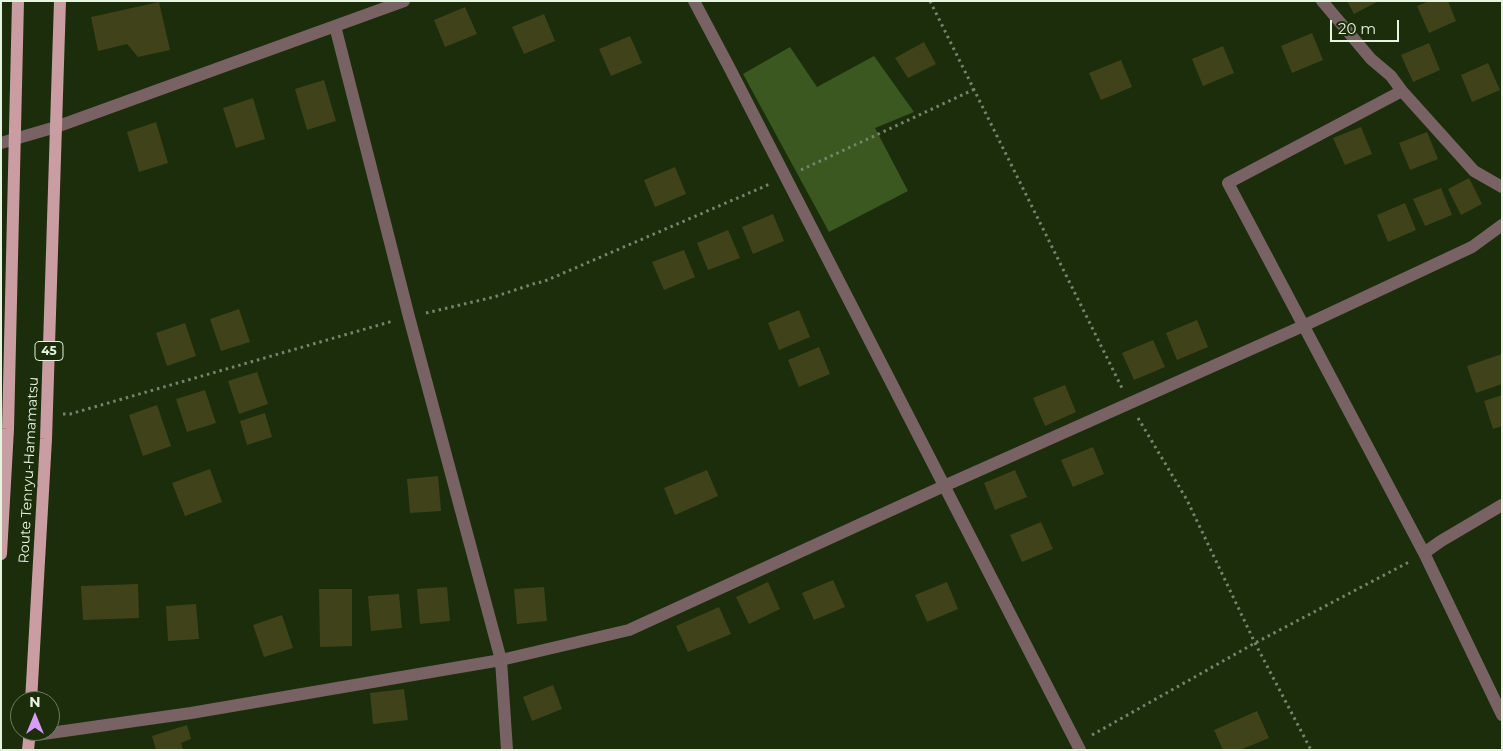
<!DOCTYPE html>
<html>
<head>
<meta charset="utf-8">
<style>
  body { margin:0 }
  #map { position:relative; width:1503px; height:751px; overflow:hidden; background:#1b2d0a; font-family:Montserrat,sans-serif }
  canvas { display:block }
  .frame { position:absolute; inset:0; border:2px solid #e7f4df; pointer-events:none }
  .north { position:absolute; left:10px; top:691px; width:50px; height:50px; box-sizing:border-box; background:#1b2d0a; border:1px solid #6d7d5f; border-radius:50%; rotate:0deg; font-size:14px; font-weight:700; line-height:20px; text-align:center; color:#e7f4df }
  .north::after { content:''; display:block; margin:auto; width:18px; height:22px; background:#d79bf9; clip-path:polygon(50% 0,100% 100%,50% 72%,0 100%) }
  .scale { position:absolute; left:1330px; top:20px; width:69px; height:22px; box-sizing:border-box; border:2px solid #e7f4df; border-top:0; padding-left:6px; font-size:15px; line-height:18px; white-space:nowrap; color:#e7f4df; -webkit-text-stroke:4px #1b2d0a; paint-order:stroke }
</style>
</head>
<body>
<div id="map">
<canvas width="1503" height="751"></canvas>
<div class="frame"></div>
<div class="north">N</div>
<div class="scale">20 m</div>
</div>
<script>
const ctx = document.querySelector('canvas').getContext('2d');
ctx.lineJoin = 'round';
function paint(path, color) { ctx.fillStyle = color; ctx.fill(path, 'evenodd'); }
function stroke(path, color, width, dash) { ctx.strokeStyle = color; ctx.lineWidth = width; ctx.lineCap = dash ? 'butt' : 'round'; ctx.setLineDash(dash || []); ctx.stroke(path); }
function label(font, color, halo, rows, align = 'center') {
  ctx.font = font + ' Montserrat,sans-serif'; ctx.lineWidth = 4.5; ctx.setLineDash([]); ctx.textBaseline = 'middle'; ctx.strokeStyle = halo; ctx.fillStyle = color; for (const [text, x, y, turn = 0] of rows) {
    ctx.save(); ctx.translate(x, y); ctx.rotate((+turn || 0) * Math.PI / 180); ctx.textAlign = isNaN(turn) ? turn : align; if (halo) ctx.strokeText(text, 0, 0); ctx.fillText(text, 0, 0); ctx.restore();
  }
}
const green = new Path2D(`
  M790,47l27,40 57,-31 40,56 -39,16 33,63 -79,41 -86,-158z`);
const building = new Path2D(`
  M1347,1h32l-25,13z
  M1429,1h19l8,20 -27,12 -12,-27z
  M159,2l11,48 -32,7 -11,-13 -29,7 -7,-34z
  M465,7l12,27 -32,13 -11,-27z
  M544,14l11,27 -31,13 -12,-27z
  M1312,33l11,27 -31,13 -11,-27z
  M630,36l12,27 -31,13 -12,-27z
  M924,42l12,22 -28,14 -13,-20z
  M1429,43l11,27 -27,12 -12,-27z
  M1223,46l11,27 -31,13 -11,-27z
  M1121,60l11,27 -31,13 -12,-27z
  M1488,63l12,27 -28,12 -11,-27z
  M324,80l12,41 -29,9 -12,-41z
  M253,98l12,41 -29,9 -13,-40z
  M156,122l12,41 -29,9 -12,-40z
  M1361,127l11,27 -27,11 -12,-27z
  M1427,132l11,27 -28,11 -11,-27z
  M675,167l11,27 -31,13 -11,-27z
  M1469,178l13,26 -21,11 -13,-26z
  M1441,188l11,27 -27,11 -12,-27z
  M1405,203l11,27 -28,12 -11,-27z
  M773,214l11,27 -31,13 -11,-27z
  M728,230l12,28 -32,12 -11,-27z
  M684,250l11,27 -31,13 -12,-28z
  M239,309l11,33 -29,9 -11,-32z
  M799,310l11,27 -31,13 -11,-27z
  M1197,320l11,27 -31,13 -11,-27z
  M185,323l11,33 -29,10 -11,-33z
  M1153,340l12,27 -31,13 -12,-27z
  M819,347l11,27 -31,13 -11,-27z
  M1502,354v30l-26,9 -9,-27z
  M257,372l11,32 -29,10 -11,-33z
  M1065,385l11,27 -31,14 -12,-28z
  M205,390l11,33 -29,9 -11,-33z
  M1502,395v31l-9,3 -9,-28z
  M157,405l14,41 -28,10 -14,-41z
  M265,413l7,24 -25,8 -7,-24z
  M1093,447l11,27 -31,13 -12,-27z
  M210,469l12,33 -37,14 -13,-33z
  M707,470l11,26 -43,19 -11,-27z
  M1015,470l12,27 -32,13 -11,-27z
  M438,476l3,35 -31,2 -3,-34z
  M1041,522l12,27 -31,13 -12,-27z
  M833,580l12,27 -31,13 -12,-27z
  M768,582l12,27 -31,15 -13,-27z
  M947,582l11,27 -31,13 -12,-27z
  M138,584l1,34 -56,2 -2,-34z
  M447,587l3,34 -30,3 -3,-35z
  M544,587l3,34 -30,3 -3,-35z
  M319,589h33v57l-32,1z
  M399,594l3,34 -31,3 -3,-35z
  M196,604l3,35 -31,2 -2,-35z
  M719,607l12,27 -43,18 -12,-26z
  M282,615l11,33 -29,9 -11,-32z
  M553,685l9,24 -30,12 -9,-24z
  M404,689l4,31 -35,4 -3,-31z
  M1257,711l12,27 -29,12h-17l-9,-20z
  M187,725l4,14 -10,4 2,7h-27l-4,-14z`);
const path = new Path2D(`
  M930,1l192,387
  M801,170l174,-81
  M426,313l68,-16 39,-13 12,-3 225,-97
  M63,414h7l323,-93
  M1138,418l49,82 68,143 56,107
  M1092,735l163,-92 154,-81`);
const minor = new Path2D(`
  M694,1l34,64 352,685
  M1322,1l49,58 20,17 11,15 72,80 28,16
  M335,26l74,291 92,343 6,90
  M1402,91l-174,92 196,370 78,162
  M1,143l55,-16 348,-126
  M1424,553l17,-12 61,-36
  M29,736l162,-23 310,-53 128,-30 315,-144 359,-160 169,-79 30,-22`);
const major = new Path2D(`
  M1,554l7,-125 10,-428
  M31,701l15,-262 14,-438
  M28,750l2,-19`);
const shields = [
  [49,351,28]
];
const shieldNames = [
  ["45",49,351]
];
const streetNames = [
  ["Route Tenryu-Hamamatsu",29,470,-87]
];
paint(green, '#3a581f');
paint(building, '#404319');
stroke(path, '#768569', 3, [2.5, 4]);
stroke(minor, '#786264', 12);
stroke(major, '#c99da1', 12);
for (const [x, y, w] of shields) { const box = new Path2D(); box.roundRect(x - w / 2, y - 9.5, w, 19, 4); ctx.fillStyle = '#1b2d0a'; ctx.fill(box); stroke(box, '#e7f4df', 1); }
label('bold 12px', '#e7f4df', null, shieldNames);
label('14px', '#e7f4df', '#1b2d0a', streetNames);
</script>
</body>
</html>
